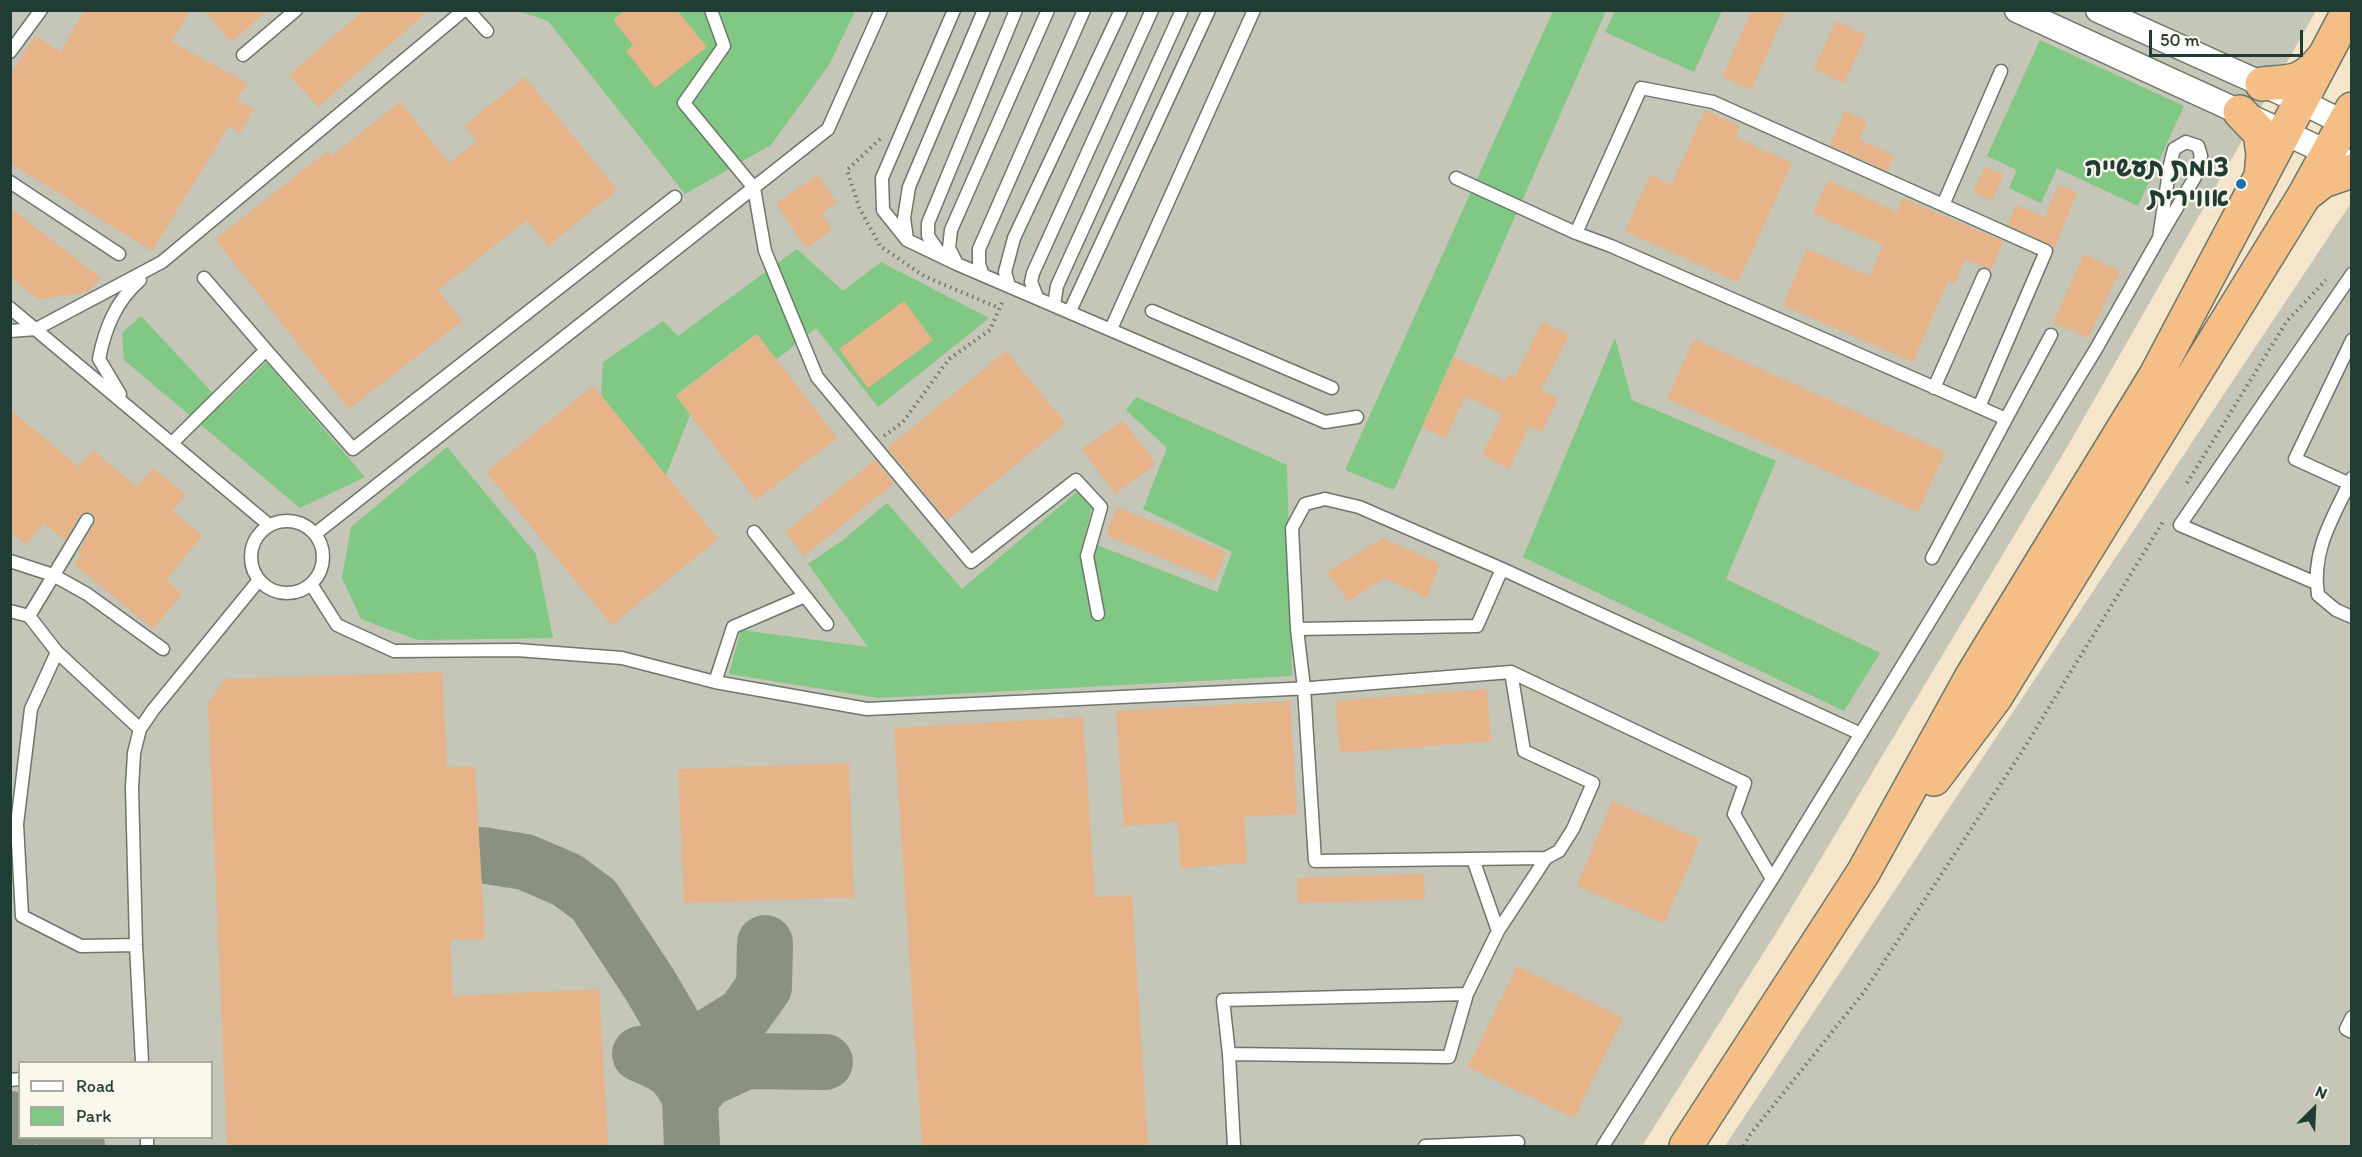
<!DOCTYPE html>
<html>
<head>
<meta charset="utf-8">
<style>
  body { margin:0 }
  #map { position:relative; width:2362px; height:1157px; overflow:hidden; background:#f4e5cb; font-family:Itim,sans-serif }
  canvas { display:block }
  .frame { position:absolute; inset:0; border:12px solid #1f3d34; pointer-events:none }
  .legend { position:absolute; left:18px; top:1061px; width:195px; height:78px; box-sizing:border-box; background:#fbf7ec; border:2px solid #a3ada2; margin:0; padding:8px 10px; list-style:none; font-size:18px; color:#1f3d34 }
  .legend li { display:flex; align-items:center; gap:12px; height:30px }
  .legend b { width:30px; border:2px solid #a3ada2 }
  .north { position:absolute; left:2284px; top:1079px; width:60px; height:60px; -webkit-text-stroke:4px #fbf7ec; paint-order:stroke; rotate:24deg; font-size:16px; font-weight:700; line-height:24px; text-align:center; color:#1f3d34 }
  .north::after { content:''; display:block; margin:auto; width:21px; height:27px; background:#1f3d34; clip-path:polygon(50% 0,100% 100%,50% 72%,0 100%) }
  .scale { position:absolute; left:2149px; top:30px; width:154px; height:27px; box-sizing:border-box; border:3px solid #1f3d34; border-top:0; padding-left:8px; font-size:18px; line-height:21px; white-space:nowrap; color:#1f3d34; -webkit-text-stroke:4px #fbf7ec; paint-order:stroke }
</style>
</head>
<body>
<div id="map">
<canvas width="2362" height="1157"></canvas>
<div class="frame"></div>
<ul class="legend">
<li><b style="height:8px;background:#fff"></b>Road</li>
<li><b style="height:16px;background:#80c883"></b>Park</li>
</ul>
<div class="north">N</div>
<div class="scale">50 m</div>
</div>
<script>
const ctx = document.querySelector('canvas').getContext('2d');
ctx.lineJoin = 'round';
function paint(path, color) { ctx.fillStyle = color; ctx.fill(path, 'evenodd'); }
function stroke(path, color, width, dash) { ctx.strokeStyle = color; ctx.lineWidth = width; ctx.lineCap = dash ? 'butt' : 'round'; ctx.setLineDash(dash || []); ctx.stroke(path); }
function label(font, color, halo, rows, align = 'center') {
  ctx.font = font + ' Itim,"Playpen Sans Hebrew",sans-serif'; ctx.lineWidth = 4.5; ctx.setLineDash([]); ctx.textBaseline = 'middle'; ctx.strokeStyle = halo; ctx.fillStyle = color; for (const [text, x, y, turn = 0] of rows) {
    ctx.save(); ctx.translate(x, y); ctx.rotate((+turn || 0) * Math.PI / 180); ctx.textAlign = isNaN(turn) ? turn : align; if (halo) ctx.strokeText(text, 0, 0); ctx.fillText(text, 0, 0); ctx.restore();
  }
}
const industrial = new Path2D(`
  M10,11h2306l-246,431 -289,483 -139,221h-1631zM20,1062h192v76h-192z
  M2351,203v943h-626l29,-44z`);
const green = new Path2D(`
  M519,11h336l-26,54 -58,80 -86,49 -137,-173z
  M1553,11h53l-212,479 -49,-20z
  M1615,11v-1l107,1 -28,61 -89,-40z
  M2040,40l144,66 -46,100 -81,-38 -16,35 -32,-15 8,-18 -30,-14z
  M797,249l46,42 38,-29 108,56 -111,89 -62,-79 -40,32 -20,-26 -80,61 14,20 -24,60 -65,-80 2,-33 60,-41 15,15z
  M141,316l82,88 43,-42 99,115 -65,31 -176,-148 -2,-27z
  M1615,338l17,62 144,61 -50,118 154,74 -36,58 -321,-154z
  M1136,397l151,68 5,211 -414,22 -149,-24 12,-44 127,17 -60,-83 35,-24 44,-37 75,86 116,-98 14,15 -8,34 133,52 15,-40 -89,-43 24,-61 -41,-38z
  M447,447l89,107 17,84 -136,2 -56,-21 -19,-41 9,-51z`);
const taxiway = new Path2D(`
  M481,855l44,7 42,18 27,20 56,85 38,65 4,96
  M688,1050l56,-35 20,-28 1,-44
  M640,1054c29,12 37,16 50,44
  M690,1098l17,-19 39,-18 79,1
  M10,1119l10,2
  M64,1138l13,8`);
const building = new Path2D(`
  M84,10h106l-18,32 75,41 -10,17 17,9 -14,24 -11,-7 -77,125 -142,-88v-88l25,-39 26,16z
  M203,10h64l-35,32z
  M364,10h65l-111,97 -29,-32z
  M625,10h52l30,37 -52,41 -29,-37 7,-6 -20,-25z
  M1752,10h34l-35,80 -29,-13z
  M1836,21l30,14 -22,48 -30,-14z
  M525,77l92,113 -69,56 -21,-26 -89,70 24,31 -113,88 -134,-170 113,-88 3,5 69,-54 49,61 28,-22 -13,-15z
  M1705,110l35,16 -5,11 57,26 -54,119 -113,-51 25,-56 21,10z
  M1845,111l22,10 -8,19 35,15 -7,16 -57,-26z
  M1985,167l19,8 -12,26 -19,-9z
  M818,175l19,28 -15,10 10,17 -26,18 -30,-45z
  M1828,180l69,32 6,-14 100,43 -12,29 -26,-11 -10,25 -7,-3 -35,81 -130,-57 24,-56 63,27 13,-31 -70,-32z
  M2058,185l19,7 -22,55 -47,-22 8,-20 29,12z
  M10,208l91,70 -13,14 -50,7 -28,-22z
  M2084,254l36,17 -32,67 -35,-16z
  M904,301l29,39 -65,48 -29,-39z
  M1542,322l27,13 -28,55 17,8 -16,34 -13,-6 -20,43 -27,-14 20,-41 -37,-18 -19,42 -24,-11 32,-70 51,24 3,-7 7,3z
  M757,334l80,104 -81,62 -80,-104z
  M1694,339l251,113 -27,60 -251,-113z
  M1006,351l60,73 -119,96 -60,-72z
  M593,386l125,153 -106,86 -126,-153z
  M10,410l69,57 14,-17 44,37 16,-19 33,27 -14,16 30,24 -36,46 16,13 -29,35 -79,-65 8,-9 -4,-3 16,-28 1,-4 -3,-7 -5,-1 -7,3 -15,26 -21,-18 -18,21 -16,-12z
  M1123,420l33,44 -41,30 -33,-45z
  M875,460l19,23 -90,73 -19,-24z
  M1117,507l109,45 -11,28 -109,-45z
  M1383,538l57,26 -13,34 -42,-20 -37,23 -21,-29z
  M442,672l5,95 28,-1 10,173 -35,1 3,56 146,-7 9,157h-381l-19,-443 17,-24z
  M1487,689l4,52 -151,12 -5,-52z
  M1290,701l7,113 -53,3 3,46 -67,5 -2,-46 -54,4 -8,-115z
  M1083,717l12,180 37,-2 16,251h-226l-28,-418z
  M849,763l5,134 -170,6 -6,-134z
  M1612,801l88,38 -36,84 -87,-37z
  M1424,874l1,25 -127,4 -1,-25z
  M1517,966l106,52 -49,100 -106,-51z`);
const path = new Path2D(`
  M880,139l-33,31 12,37 21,39 44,30 75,32
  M884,436l19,-14 46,-63 41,-29 13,-30
  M2187,483l100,-162 39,-41
  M1744,1146l5,-10 115,-144 157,-239 143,-233`);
const service = new Path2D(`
  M468,10l19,21
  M711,10l13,36 -40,57 70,85 11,63 52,126 154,185 105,-82 25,27 -14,49 11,58
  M954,10l-72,168 1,32 24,30 50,24 368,158 32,-5
  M10,52l31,-42
  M243,55l53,-45
  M1456,178l120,55
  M10,182l109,72
  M1943,205l58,-134
  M907,239l-3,-21 5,-31 75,-177
  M941,255l-13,-19v-13l88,-213
  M957,264l-8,-16 2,-18 97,-220
  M983,275l-4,-11v-15l105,-239
  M1009,286l-4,-14 9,-34 107,-228
  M1037,297l-6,-15 2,-9 119,-263
  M1054,305l3,-19 125,-276
  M10,308l259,217
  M1070,311l139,-301
  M1152,311l180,77
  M1111,329l143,-319
  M10,331l26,-2 126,-67 302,-252
  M2352,340l-57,119 57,26
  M266,350l87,99 322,-252
  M1934,388l50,-113
  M120,394l-21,-35c6,-31 17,-58 41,-79
  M1979,407l67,-156 -333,-149 -72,-14 -65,145 35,13 368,161 27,12 45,-84
  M172,443l94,-93 -62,-72
  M2352,478c-19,39 -41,73 -34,117l18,15 16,7
  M251 557a36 36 0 1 1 72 0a36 36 0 1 1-72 0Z
  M754,532l73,92
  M315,534l513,-405 53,-119
  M1932,558l74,-139
  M10,561l43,14 34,19 76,55
  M1502,569l-25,57 -180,3 7,59 11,173 231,-3 13,-7 14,-22 20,-46 -69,-32 -13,-79
  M2316,583l-136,-58 172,-251
  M311,584l26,41 57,26 123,-1 105,8 93,24 152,27 444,-21 200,-16 234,111 -11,31 38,65 324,-530 63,-111 11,-73 4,-16 12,-7 12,4 3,10 -6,21 -36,61
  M10,611l19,5 28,36 83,77
  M29,616l58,-96
  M1297,629l-5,-101 13,-24 20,-5 34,8 143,62 359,165
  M57,652l-26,57 -14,115 5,92 59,30 55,-1
  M715,682l18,-55 72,-31
  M1473,859l25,72 48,-73
  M1467,994l31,-63
  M2352,1017l-6,12 6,3
  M1229,1054l220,3 18,-63 -244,6 6,54 5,92
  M142,1062l-6,-117 -4,-157 2,-35 6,-24 13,-19 106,-130
  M10,1080l10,-1
  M147,1138v8
  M1425,1146l93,-4
  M1603,1146l169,-267`);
const minor = new Path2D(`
  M2017,10l325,149
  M2098,10l204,92 50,25`);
const trunk = new Path2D(`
  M2262,84c31,-3 39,0 60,-25
  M2240,112l20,21 3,21 -2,23
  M2305,195l18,-14 29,-10
  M1934,779l61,-81 309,-502 48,-87
  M1686,1146l177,-273 109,-197 184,-301 193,-365`);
const markers = [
  [2241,184,6,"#1f6fb2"]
];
const poiNames = [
  ["צומת תעשייה",2229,169],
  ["אווירית",2229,199]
];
paint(industrial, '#c5c5b8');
paint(green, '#80c883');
stroke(taxiway, '#8a9180', 56);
paint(building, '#e6b488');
stroke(service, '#6a7869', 15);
stroke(minor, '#6a7869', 27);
stroke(trunk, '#6a7869', 36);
stroke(path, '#6a7869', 4, [1.5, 4.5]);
stroke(service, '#fff', 12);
stroke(minor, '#fff', 24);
stroke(trunk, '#f6be87', 33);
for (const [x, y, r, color] of markers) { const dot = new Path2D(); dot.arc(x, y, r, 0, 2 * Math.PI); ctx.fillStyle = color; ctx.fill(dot); stroke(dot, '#fbf7ec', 2); }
label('bold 26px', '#1f3d34', '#fbf7ec', poiNames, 'right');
</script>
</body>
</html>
